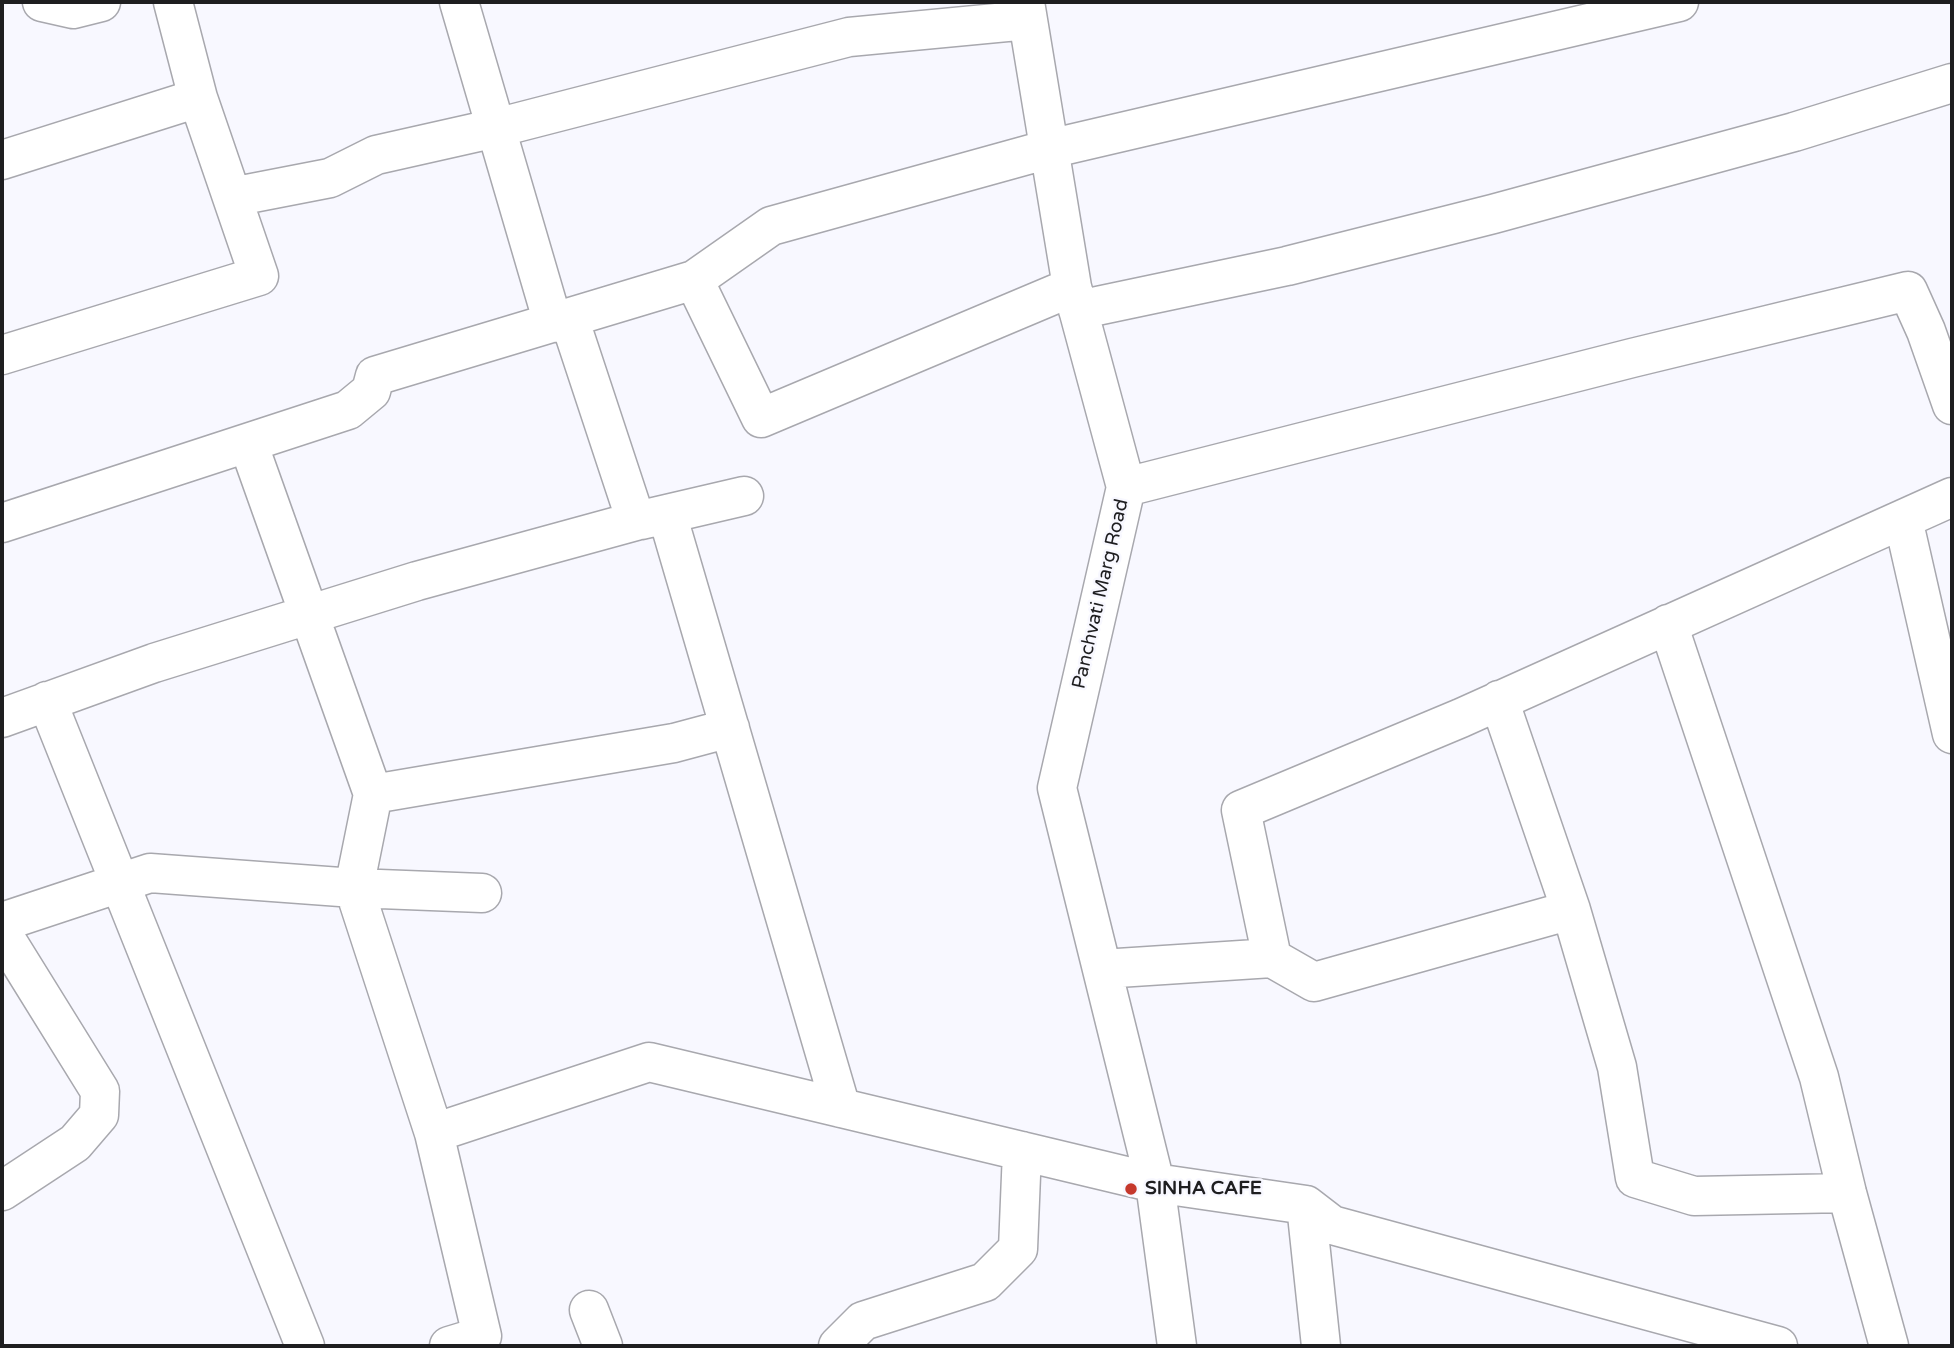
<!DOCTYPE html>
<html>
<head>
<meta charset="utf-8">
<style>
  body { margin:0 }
  #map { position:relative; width:1954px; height:1348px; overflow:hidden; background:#f8f8ff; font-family:"Varela Round",sans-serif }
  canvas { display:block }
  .frame { position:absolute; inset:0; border:4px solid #1e1e20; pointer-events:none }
</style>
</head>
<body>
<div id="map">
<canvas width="1954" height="1348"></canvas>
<div class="frame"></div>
</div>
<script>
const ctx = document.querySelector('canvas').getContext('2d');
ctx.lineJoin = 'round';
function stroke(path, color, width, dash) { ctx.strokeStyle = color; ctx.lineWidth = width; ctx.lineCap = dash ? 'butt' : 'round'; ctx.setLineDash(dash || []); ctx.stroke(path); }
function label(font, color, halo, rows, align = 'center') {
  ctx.font = font + ' "Varela Round",sans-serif'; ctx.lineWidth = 5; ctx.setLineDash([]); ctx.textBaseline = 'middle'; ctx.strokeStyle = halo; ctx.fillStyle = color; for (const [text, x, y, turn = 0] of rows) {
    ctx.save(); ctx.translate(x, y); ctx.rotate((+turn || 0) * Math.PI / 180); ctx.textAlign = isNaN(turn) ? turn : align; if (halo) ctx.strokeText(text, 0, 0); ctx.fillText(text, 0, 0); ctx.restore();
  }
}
const minor = new Path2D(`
  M42,2l31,7 28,-7
  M459,2l94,321
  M1025,2l47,285 54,200 -69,301 98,395 22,163
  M2,160l196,-62 -25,-96
  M232,197l98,-19 46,-23 120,-27 353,-91 179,-17
  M694,280l77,-54 278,-77 630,-147
  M1078,310l209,-44 206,-52 301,-82 158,-49
  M2,355l257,-79 -61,-178
  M248,443l125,351 -19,94 128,5
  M1126,487l506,-129 276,-67 18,40 26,74
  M667,514l174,594
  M1903,519l49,215
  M641,520l103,-24
  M2,523l346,-113 23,-19 4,-15 319,-96 67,138 311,-131
  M1668,624l151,453 28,116 42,153
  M1499,700l72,210 46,157 18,111 59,18 153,-3
  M47,701l258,645
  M2,718l152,-55 263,-82 219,-60 -67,-203
  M373,794l301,-51 56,-15
  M2,922l148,-49 204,15 80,245
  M2,933l98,158 -1,24 -24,28 -73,48
  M1272,958l42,24 257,-72
  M1102,969l170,-11 -31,-148 220,-92 491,-221
  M1306,1205l15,141
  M589,1310l14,36
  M449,1346l33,-10 -48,-203 215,-71 506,121 151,22 26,20 446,121
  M838,1346l25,-25 122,-39 33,-33 4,-98`);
const markers = [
  [1131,1189,7,"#c5382c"]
];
const streetNames = [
  ["Panchvati Marg Road",1101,594,-77]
];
const poiNames = [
  ["SINHA CAFE",1145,1189]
];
stroke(minor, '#a8a8ae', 41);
stroke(minor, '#fff', 38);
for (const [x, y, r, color] of markers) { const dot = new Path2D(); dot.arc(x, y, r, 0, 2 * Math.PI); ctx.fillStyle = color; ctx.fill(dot); stroke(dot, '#f8f8ff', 2.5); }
label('19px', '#1e1e20', '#f8f8ff', streetNames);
label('bold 19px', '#1e1e20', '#f8f8ff', poiNames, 'left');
</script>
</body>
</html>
